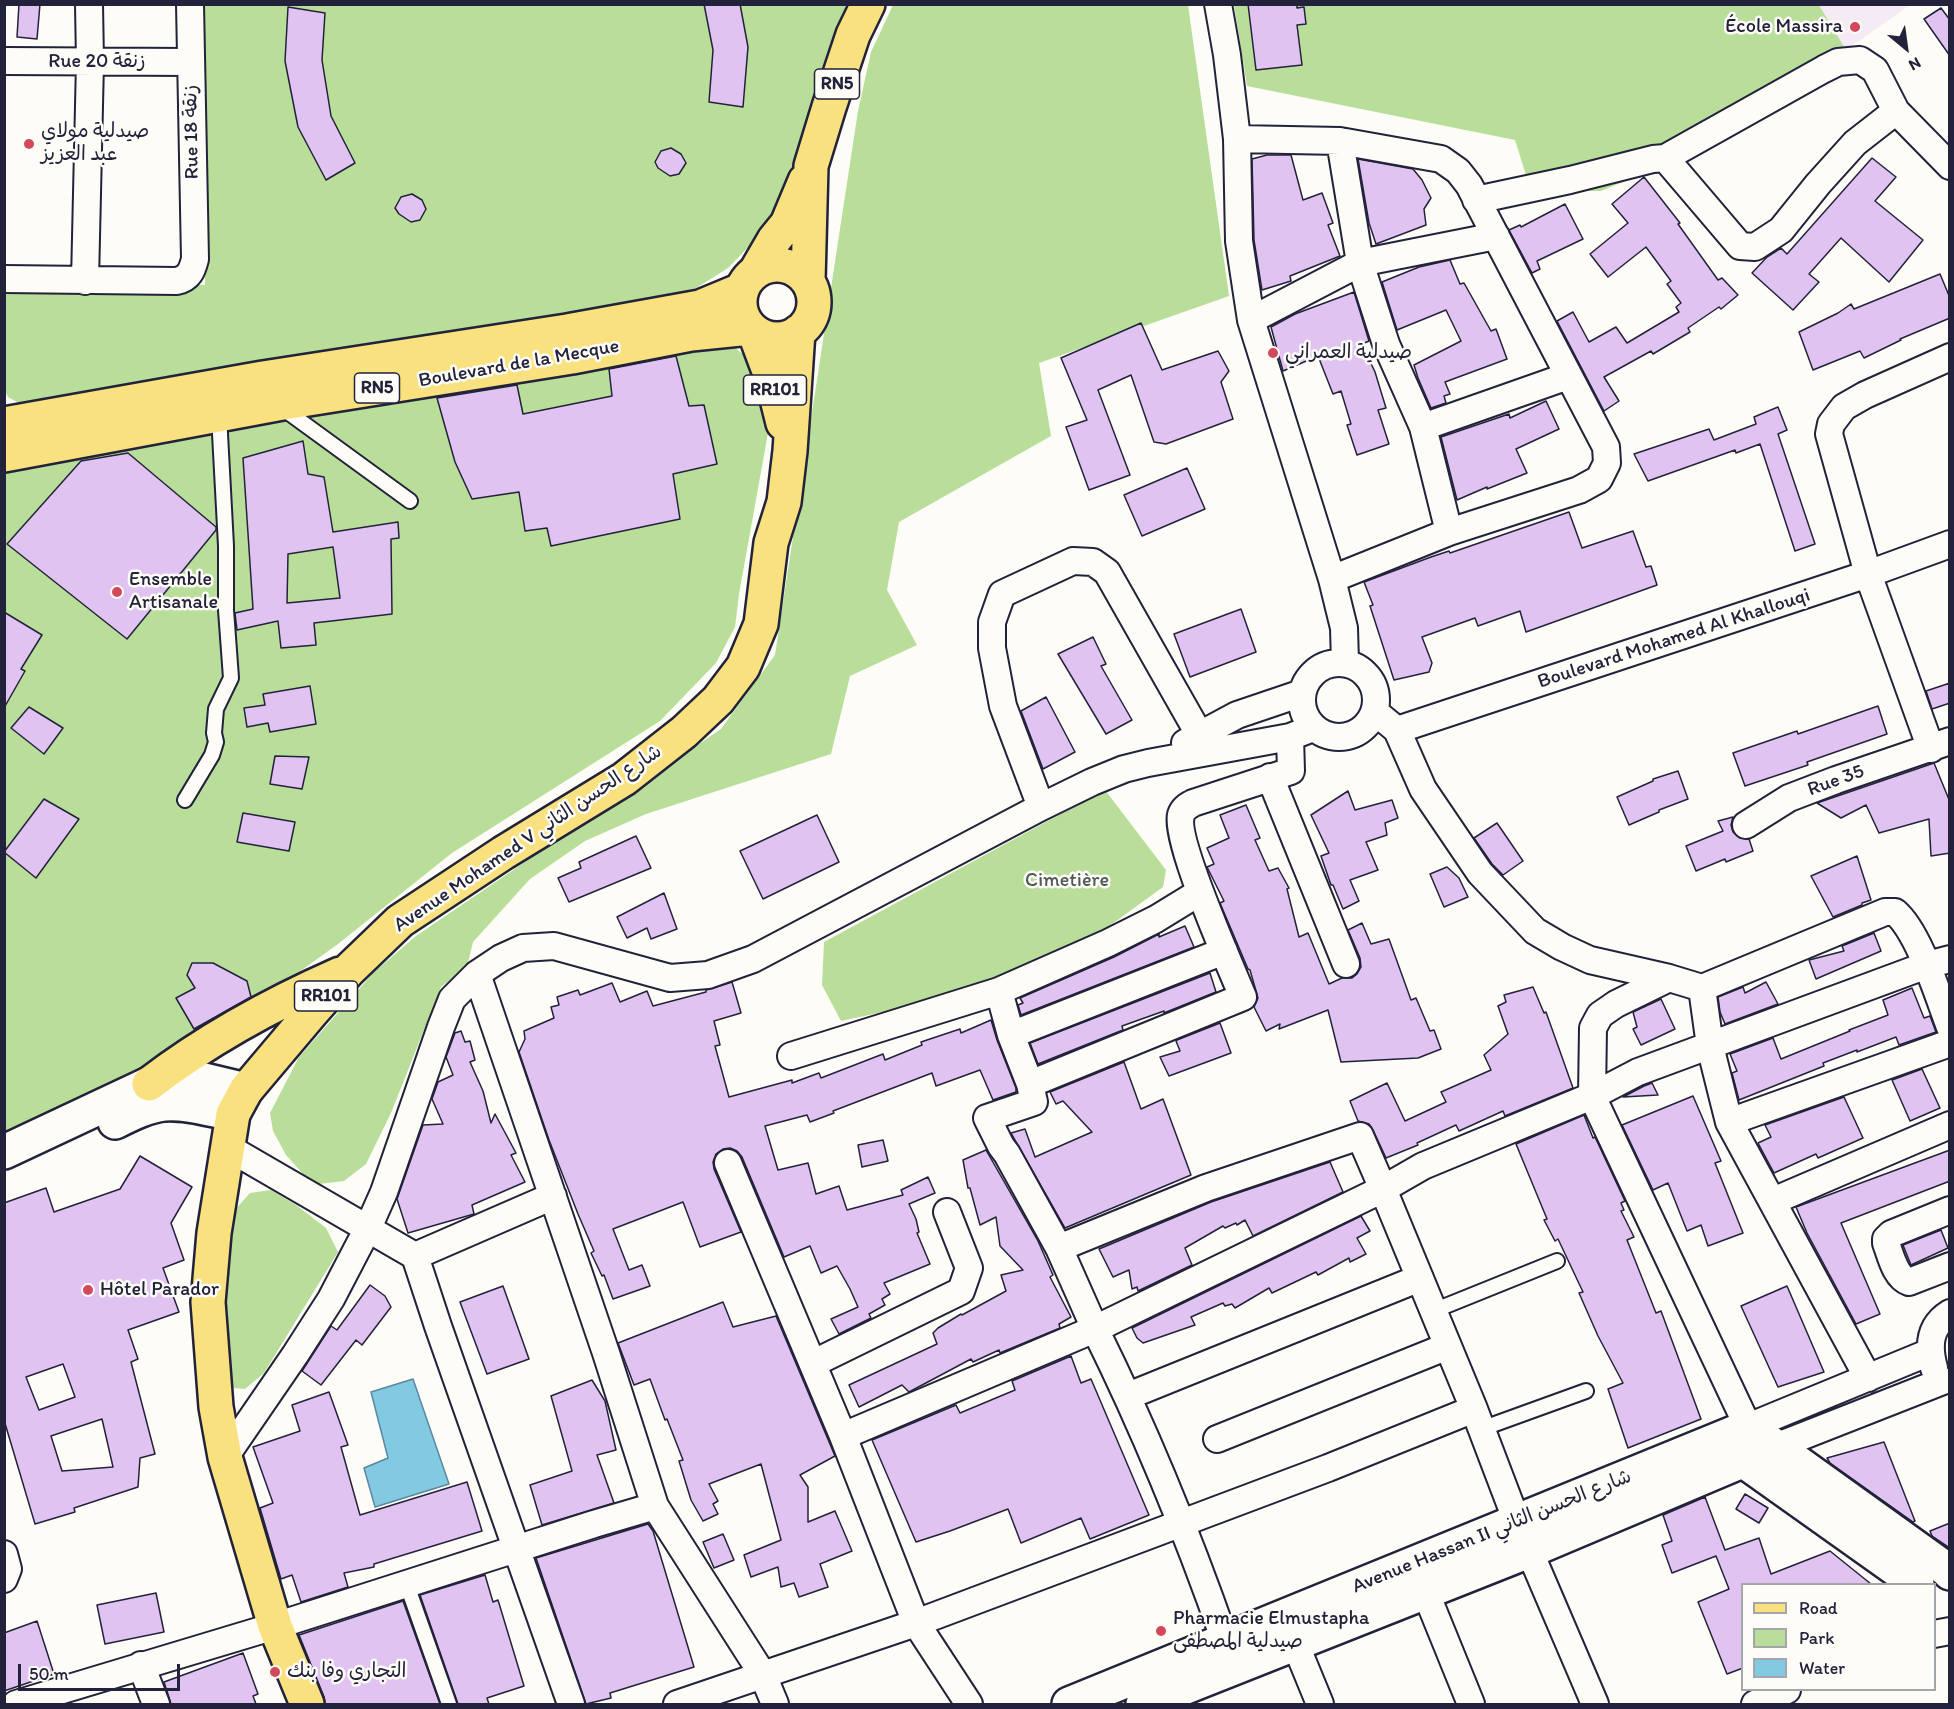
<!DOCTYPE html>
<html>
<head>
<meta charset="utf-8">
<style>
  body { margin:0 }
  #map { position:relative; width:1954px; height:1709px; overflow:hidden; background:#fdfcf7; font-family:Itim,sans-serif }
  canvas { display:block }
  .frame { position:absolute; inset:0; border:6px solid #22223b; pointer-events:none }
  .legend { position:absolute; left:1741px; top:1583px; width:195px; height:108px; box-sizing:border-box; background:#fdfcf7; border:2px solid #a5a5ac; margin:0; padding:8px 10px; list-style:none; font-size:18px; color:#22223b }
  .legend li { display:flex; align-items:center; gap:12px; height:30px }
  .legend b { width:30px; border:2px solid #a5a5ac }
  .north { position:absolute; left:1876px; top:18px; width:60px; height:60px; -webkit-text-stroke:4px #fdfcf7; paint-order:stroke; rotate:151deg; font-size:16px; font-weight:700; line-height:24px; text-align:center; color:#22223b }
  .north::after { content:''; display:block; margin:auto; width:21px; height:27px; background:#22223b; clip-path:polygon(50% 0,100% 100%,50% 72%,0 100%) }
  .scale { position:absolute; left:18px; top:1664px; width:162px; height:27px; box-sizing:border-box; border:3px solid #22223b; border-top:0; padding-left:8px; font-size:18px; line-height:21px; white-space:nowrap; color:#22223b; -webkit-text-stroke:4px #fdfcf7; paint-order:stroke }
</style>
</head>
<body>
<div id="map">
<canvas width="1954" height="1709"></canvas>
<div class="frame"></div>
<ul class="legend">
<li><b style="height:8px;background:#fae180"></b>Road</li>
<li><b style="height:16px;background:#b9de99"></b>Park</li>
<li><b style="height:16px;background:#81cae2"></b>Water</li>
</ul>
<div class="north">N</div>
<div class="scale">50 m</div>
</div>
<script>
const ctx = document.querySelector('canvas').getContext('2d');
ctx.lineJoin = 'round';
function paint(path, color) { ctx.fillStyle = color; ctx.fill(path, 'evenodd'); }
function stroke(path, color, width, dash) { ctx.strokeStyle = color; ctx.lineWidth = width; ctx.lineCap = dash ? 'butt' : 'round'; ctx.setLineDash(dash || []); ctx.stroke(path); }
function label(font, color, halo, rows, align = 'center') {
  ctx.font = font + ' Itim,"Playpen Sans Arabic",sans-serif'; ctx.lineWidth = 5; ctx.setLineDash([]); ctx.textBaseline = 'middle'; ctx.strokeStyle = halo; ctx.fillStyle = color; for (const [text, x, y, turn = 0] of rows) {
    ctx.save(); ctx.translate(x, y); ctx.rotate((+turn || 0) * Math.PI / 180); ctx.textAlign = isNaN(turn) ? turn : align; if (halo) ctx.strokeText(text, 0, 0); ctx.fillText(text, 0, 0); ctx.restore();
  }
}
const built = new Path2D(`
  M1819,5h91l-64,45z`);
const green = new Path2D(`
  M203,5h643l-53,184 -26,39 -39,40 -35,22 -50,12 -615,106 -20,-11 -3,-6 1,-102 102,-12 97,8z
  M893,5h295l41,291 -190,67 12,73 -152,86 -12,68 30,55 -67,31 -19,78 -185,60 -61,27 -55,38 -57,63 -6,25 -26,20 -50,126 -25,51 -22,17 -25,3 -15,-9 -18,-20 -13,-24 -3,-18 29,-56 75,-85 42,-36 305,-207 54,-74 83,-544 13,-59z
  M1234,5h585l27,45 -168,109 -77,32h-70l-16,-51 -268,-54z
  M695,343l36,1 14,12 17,17 11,32 -34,189 -4,33 -19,36 -56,58 -208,132 -114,91 -107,77 -81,55 -145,58v-672z
  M1105,790l61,80 -3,17 -66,48 -154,64 -102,22 -19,-36 2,-43z
  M271,1190l25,15 30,23 12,24 -74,121 -19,16 -11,-1 -10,-17 -1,-48 10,-111 17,-19z`);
const water = new Path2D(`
  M413,1379l36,105 -74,23 -11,-39 24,-10 -17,-66z`);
const building = new Path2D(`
  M19,4h21l-3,35 -20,-2z
  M704,4h36l8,43 -5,60 -34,-5 4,-52z
  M1248,4h49v4l7,-1 2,17 -9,1 5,40 -46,5z
  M288,7l37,6 -3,47 9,56 24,47 -29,17 -28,-53 -13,-66z
  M1941,8l9,12v36l-26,-37z
  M671,148l10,6 5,9 -7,11 -9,2 -12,-8 -3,-6 6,-11z
  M1267,155h24l12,45 19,-7 11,30 -5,2 12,31 -50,20 1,5 -29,9 -8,-50 -2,-81z
  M1872,158l24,19 -21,24 48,39 -34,42 -48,-44 -32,36 10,8 -26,28 -41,-37 15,-16 14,-9 6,6z
  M1358,159l55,10 9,11 9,18 -7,11 2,16 -50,19 -7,-21z
  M1644,177l36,46 -2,1 40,56 4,-2 16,17 -17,14 -2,-2 -31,21 2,4 -37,22 -2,-3 -47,26 15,24 -15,10 -47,-90 16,-9 16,30 27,-15 11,16 52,-31 -3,-5 5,-4 -14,-19 4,-3 -25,-34 -38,30 -18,-23 38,-31 -16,-19z
  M412,194l10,6 4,9 -6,11 -9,2 -12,-8 -4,-6 6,-11z
  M1565,204l18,35 -46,22 3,8 -8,4 -23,-43 11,-5 1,2z
  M1450,260l10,24 4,-1 27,48 5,-2 11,30 -62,23 5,12 -6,2 2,7 -15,5 -13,-30 -4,-13 47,-24 -15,-31 -49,20 -15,-48 37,-15z
  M1940,274l10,24v20l-50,21 1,1 -37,18 -4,-7 -47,19 -14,-38 39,-19 13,-9 3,5z
  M1354,292l15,49 -7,3 13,28 11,36 -8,2 11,34 -32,11 -10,-30 4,-1 -10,-33 -8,3 -15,-38 -35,15 -12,-44 24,-13z
  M1141,323l21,47 56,-19 11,20 -8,11 12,37 -67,25 -12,-2 -23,-67 -33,15 32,85 -41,15 -23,-63 21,-7 -26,-62z
  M676,356l13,50 15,-1 13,59 -44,10 7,45 -129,27 -4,-18 -22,3 -6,-39 -47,7 -17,-37 -18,-64 80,-13 6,29 89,-18 -3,-27z
  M1546,401l13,28 -43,20 11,24 -40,16v-2l-30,13 -16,-63 68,-23 1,4z
  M1778,407l9,23 -9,4 37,110 -20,7 -35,-107 -24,9 -1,-3 -87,31 -14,-27 75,-25 5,11 42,-16 -2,-7z
  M303,441l5,33 16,3 9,55 65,-10 1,16 -8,1 1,75 -78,9 2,22 -35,3 -3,-27 -41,9 -2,-17 18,-4 -10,-151zM333,547l7,51 -53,5 1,-49z
  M128,453l88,74v3l-89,109 -120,-95 74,-83z
  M1187,468l18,41 -63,27 -18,-41z
  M1569,512l13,36 51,-17 13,36 5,-1 6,19 -131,47 -6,-21 -42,15 -3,-8 -53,19 10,26 -3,9 -35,8 -24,-74 3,-1 -9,-23 67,-25 18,-6 1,2z
  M1241,609l15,43 -66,25 -16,-43z
  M4,612l38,23 -21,34 4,2 -21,37z
  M1093,637l13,27 -5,2 31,54 -26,14 -48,-80z
  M1950,683v20l-18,6 -6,-18z
  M310,686l6,38 -46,8 -2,-9 -21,4 -3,-19 21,-3 -2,-11z
  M1046,697l29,55 -32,17 -22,-58z
  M1878,706l9,28 -80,28 1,3 -63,21 -12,-33 64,-22 1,3z
  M29,707l34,21 -19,26 -33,-26z
  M275,756l34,1 -7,32 -32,-5z
  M1934,763l16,39v51l-19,3 -2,-37 -50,14 -13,-28 -25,13 -24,-15z
  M1678,771l10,28 -29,11v2l-30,13 -12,-28 36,-16v-2z
  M1348,791l7,19 37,-10 6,18 -13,5 2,12 -21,7 12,28 -28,10 9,21 -16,8 -10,-24h-2l-10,-29 8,-3 -18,-38z
  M44,799l35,20 -43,59 -32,-26z
  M1246,805l14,33 -5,2 14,31 9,-3 11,20 -2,1 12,48 9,-4 21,51 13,-6h10l5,-4 4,-7 -1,-9 -12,-28 14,-7 9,21 18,-5 22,61 5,-2 14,33 4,-1 7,19 -23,9 -77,4 -13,-52 -49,19 1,-5 -14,7 -12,-24 4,-9 -8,-28 -2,-1 -28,-66 4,-2 -17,-34 7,-3 -7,-16 22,-10 -9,-23z
  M243,813l52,9 -6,29 -52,-9z
  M817,815l22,47 -76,37 -23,-48z
  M1733,817l-2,8 2,7 7,6 9,1 4,12 -27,11 -1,-3 -29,12 -10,-25 37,-15 -5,-10z
  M1497,823l26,38 -20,14 -11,-11 -18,-26z
  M636,836l15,32 -82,34 -11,-24 23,-10 -2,-6z
  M1857,856l14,44 -9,3v2l-29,12 -22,-41z
  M1447,867l12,11 9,19 -24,10 -14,-33z
  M664,893l13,36 -26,10 -4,-11 -20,10 -10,-21z
  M1185,926l9,21 -173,68 -3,-10 5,-2 -3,-5 94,-41 45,-23v3z
  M1874,933l7,18 -65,28 -7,-19 35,-9 -2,-5z
  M192,963h21l34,18 4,16 -57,32 -18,-31 19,-10 -8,-13z
  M1210,973l6,19 -52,21v-2l-42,15 1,4 -85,34 -8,-21z
  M732,982l9,31 -27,8 6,24 -5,1 14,51 63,-17v3l27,-10 2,5 62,-24 2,6 37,-15 -1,-3 39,-13 1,4 30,-13 6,20 19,48v4l-23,8 -13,-30 -44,16 -4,-13 -99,38 1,2 -24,9 -3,-7 -42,11 13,44 30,-7 8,31 23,-8 8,24 56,-15 -2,-5 27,-13 7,16 -26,11 7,15 3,13 -2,1 13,31 -46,19 6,11 -8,5 3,6 -16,9 2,4 -32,16 -8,-15 27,-12 -8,-18 -13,-23 -16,7 -11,-27 -26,11 -42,-100 -5,-6 -7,-3 -7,1 -7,5 -3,8 1,7 27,63 -41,15 -17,-45 -70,27 16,41 13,-5 8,21 -37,13 -9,-24 -2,1 -11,-23 3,-2 -16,-37 -29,-74 -30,-88 6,-13 -1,-8 30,-13 -3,-11 8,-2 -2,-8 21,-7 2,5 32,-12 8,19 27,-11 6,15 53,-14v-2z
  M1766,982l12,22 -53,20 -5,-12 -2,-15 25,-10 2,6z
  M1533,987l11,26 2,-1 27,76 -68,28 -2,-5 -44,20 -3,-6 -39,18 1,2 -32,13 -13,-28 -4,-6 -11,-3 -8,-20 37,-18 18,38 41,-19 -5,-10 50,-22 -7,-15 24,-21 -10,-28 8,-4 -2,-7z
  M1912,988l12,30 6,-2 6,16 -37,13 -3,-8 -39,15v-2l-34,13 1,3 -85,34 -7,-27 5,-2 -7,-17 43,-16 8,21 69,-28 -1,-1 39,-15 -5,-15z
  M1661,999l14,30 -34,16 -8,-16 4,-2 -4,-15z
  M1220,1023l11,30 -62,23 -9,-19 20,-6 -4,-10 1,-1z
  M461,1031l4,11 5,-1 5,19 -5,2 13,29 8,32 4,-9 21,39 -5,2 14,27 -53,23 2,9 -66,19 -11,-34 26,-74 20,-1 -11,-25 6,-17 15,-7 -7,-18 9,-24z
  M1124,1062l17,47 22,-10 28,76 -126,53 -54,-95 14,-4 10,28 57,-25 -29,-31 -7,3 -6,-12z
  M1922,1069l18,39 -30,13 -18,-41z
  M1652,1083l6,12 -35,2 21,-11z
  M1693,1096l28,65 -6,2 28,70 -35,13 -7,-21 -14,6 -19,-48 -15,7 -31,-65z
  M1844,1097l19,41 -45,20 -2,-4 -42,19 -16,-30 13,-6 -6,-12z
  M1584,1115l9,23 2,-1 30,64 -4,2 3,7 -3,1 13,26 -7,3 29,73 5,-2 40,108 -73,29 -20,-59 15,-6 -25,-47 -19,-43 4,-1 -25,-53 -3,2 -11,-21 3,-1 -31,-75z
  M883,1140l5,21 -26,6 -4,-22z
  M986,1150l52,91 15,34 -3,2 21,40 -12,7 1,4 -60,25 -1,-3 -26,12 -2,-3 -62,33 -7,-7 -43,22 -10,-22 88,-41 -4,-11 5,-5 23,-14 1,1 44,-24 -5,-16 22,-5 -23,-24 -4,-29 -16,8 -10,-37h-2l-5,-28z
  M1950,1150v31l-109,42 39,91 -24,10 -49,-91 -11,-26z
  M140,1156l52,31 -21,36 13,37 -21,8 16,44 -51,18 10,29 -7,3 24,92 -15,4 -2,29 -64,21 1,4 -40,12 -31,-104v-217l42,-15 8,24 66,-23zM63,1364l12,33 -36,13 -13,-33zM102,1419l11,48 -51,4 -11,-35z
  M1330,1162l13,30 -90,44 -8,-16 -8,5 -1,-2 -11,5 -2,-2 -38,22 7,17 -54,26 -1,-4 -5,2 -3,-19 -16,7 -14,-28 112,-47z
  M1361,1216l9,15 -13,7 9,16 -16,8 -1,-4 -31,17 -2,-3 -44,21 -3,-5 -34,20 -3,-4 -7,2 -2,-3 -32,14 4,8 -52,18 -6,-5 -5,-10z
  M1941,1230l7,18 -37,17 -8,-20z
  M370,1285l15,11 6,11 -29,38 -6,-5 -35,45 -19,-14 29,-45 6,4z
  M503,1286l26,73 -42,15 -27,-72z
  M1787,1286l37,86 -46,15 -37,-81z
  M723,1302l10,25 43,-11 59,140 -35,19 8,12v35l27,-11 17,40 -32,13 8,23 -29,10 -5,-14 -13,4 -3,-20 -27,10 -7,-22 37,-15 -20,-76 -52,20 9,17 -5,3 5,10 -15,7 -12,-21 -12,-39 4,-1 -16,-41 -2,1 -15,-41 -16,6 -16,-42z
  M1071,1356l10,27 10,-4 58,136 -59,24 -9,-21 -60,25 -13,-34 -58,22 -34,11 -44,-102 84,-35 4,8 55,-23 -3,-9z
  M592,1380l13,21 11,49 -19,5 17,48 -72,22 -12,-40 42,-14 -21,-75z
  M329,1392l19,53 -7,2 19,68 107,-33 15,49 -108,33v3l-30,6 4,14 -47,15 -9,-27 -11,4 -21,-71 13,-5 -20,-56 47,-16 -8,-26z
  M1884,1442l31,79 -2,1 -83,-59 -3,-5z
  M1745,1494l23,14 -9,15 -23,-14z
  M1705,1497l20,53 34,-12 12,36 59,-23 41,33h-128v84l-16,6 -29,-72 31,-13 -13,-33 -44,17 -10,-28 10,-4 -9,-26z
  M1950,1523v25l-18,-12 -2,-5z
  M648,1524l5,7 41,136 -84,26 1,5 -25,6 -50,-146z
  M723,1534l11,26 -20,8 -11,-26z
  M485,1575l8,27 5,-2 26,86 -37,12 2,6h-31l-38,-109z
  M156,1593l8,39 -59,12 -8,-39z
  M403,1601l37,103h-115l-1,-7 -25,-62z
  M37,1621l17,53 -50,17v-58z
  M243,1653l15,41 -5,2 3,8h-85l-7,-22z`);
const lane = new Path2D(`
  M281,407l129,94
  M185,800l27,-45 4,-13 -2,-9 2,-24 15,-31 -5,-68v-64l-7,-131
  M1433,1311l124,-50
  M1481,1429l105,-38
  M407,1585l42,119`);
const street = new Path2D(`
  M1218,4l9,51 10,84 2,102 12,79 81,259 12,49 1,34
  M4,61l186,1
  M1237,139l103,2 101,18 17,12 11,14 137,262 1,16 -8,16 -20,11 -130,42 -117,47
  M1340,141l20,122 26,81 37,83 26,105
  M1665,158l159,-89 14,-7 22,-2 15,10 21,41 54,55
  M1476,200l94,-20 83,-21 12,-1 75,88 15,1 26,-17 37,-46 37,-41 41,-32
  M4,279l173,2c12,-3 15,-10 18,-22l-5,-255
  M85,281l5,-219 -1,-58
  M1251,320l109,-57 136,-27
  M1423,427l145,-51
  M1302 700a37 37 0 1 1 74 0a37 37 0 1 1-74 0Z
  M1375,712l22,18 26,59 57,84 55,58 27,16 28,13 79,18 33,10 8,58 19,76 139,256
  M1397,730l471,-156 82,-30
  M1185,743l52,-28 65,-22
  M1931,749l-63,-175 -39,-140 2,-10 13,-17 21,-12 85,-38
  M1270,777l76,187
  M1041,807l-38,-101 -11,-58v-26l10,-28 71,-33 20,1 14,10 92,162
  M1746,825l43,-27 47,-18 114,-39
  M477,974l129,379 49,153 108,169 12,29
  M1669,978l-53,26 -16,11 -7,13 -1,68 156,331 182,-75
  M1702,988l183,-76h10c24,20 43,84 55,115
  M1011,1035l213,-84
  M791,1056l208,-65
  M1030,1084l213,-87c-12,-29 -69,-158 -62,-182 2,-7 7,-9 12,-12l98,-32 -1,-34
  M1729,1122l221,-79
  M227,1147l188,109 23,70 133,378
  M728,1163l115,273
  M1773,1201l177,-76
  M1950,1210l-59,24 -5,5v4c5,13 9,34 23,39l41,-16
  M1059,1248l147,-60 154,-52 23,53 -288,140c50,101 93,206 130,312
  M415,1256l138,-60
  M814,1363l147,-72 8,-23 -22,-56
  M1934,1368c-6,-22 -5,-42 16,-55
  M1128,1396l292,-118
  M1217,1439l231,-93
  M1775,1447l168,-66
  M225,1457l70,-102 36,-56 37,-71 16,-36 57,-165 11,-28 25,-25 24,-16 22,-10 31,-2 116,32 38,-3 45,-16 288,-152 51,-25 32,-13 24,-6 142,-26 23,-9
  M4,1554l4,15 -4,10
  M1419,1576l52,128
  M1288,1626l32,78
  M1934,1634l16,-3
  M141,1665l15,39
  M16,1704l259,-78 319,-102 61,-18
  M677,1704l239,-81 412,-155 146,-59
  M969,1704l-53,-81 -73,-187 252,-107 -36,-81 -52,-94 -6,-8 -14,-28 47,-16 -4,-18 -19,-49 -12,-44 109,-48 48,-24 44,-27
  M1595,1704l-78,-182 -43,-113 -91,-220 40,-23 169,-70 46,-24 289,-107 23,-6
  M1755,1704l32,-14`);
const secondary = new Path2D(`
  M115,1122c16,-8 32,-16 49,-18 22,-2 47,6 69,10
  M4,1152l145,-68 24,-6h23l50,12
  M1731,1448l13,13 173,123
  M1069,1704l679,-277 198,142 4,4
  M1143,1704l386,-153 246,-104`);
const primary = new Path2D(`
  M740 302a37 37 0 1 1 74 0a37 37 0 1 1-74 0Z
  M756,271l18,-31 13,-16 18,-43
  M808,281l3,-115 18,-59 24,-72 15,-31
  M754,331l18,48 11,44
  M4,424l259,-46 304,-47 133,-24 41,-17
  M4,455l273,-51 295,-47 119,-23 59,-6
  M149,1084c59,-45 123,-80 191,-110
  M307,1704l-32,-78 -50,-169 -9,-50 -8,-105 6,-69 19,-119 13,-24 65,-77 38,-43 51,-49 103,-68 121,-74 60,-47 34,-32 25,-33 18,-43 10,-81 13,-41 6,-51 8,-119`);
const markers = [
  [1855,27,6,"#d1495b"],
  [29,144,6,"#d1495b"],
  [1273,353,6,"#d1495b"],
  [117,592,6,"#d1495b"],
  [88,1290,6,"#d1495b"],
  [1161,1631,6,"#d1495b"],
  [275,1672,6,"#d1495b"]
];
const shields = [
  [837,84,45],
  [377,388,45],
  [775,390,63],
  [326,996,63]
];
const shieldNames = [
  ["RN5",837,84],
  ["RN5",377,388],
  ["RR101",775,390],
  ["RR101",326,996]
];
const poiNames = [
  ["École Massira",1843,27,"right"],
  ["صيدلية مولاي",41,132],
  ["عبد العزيز",41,155],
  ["صيدلية العمراني",1285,353],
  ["Ensemble",129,580],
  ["Artisanale",129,603],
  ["Hôtel Parador",100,1290],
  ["Pharmacie Elmustapha",1173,1619],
  ["صيدلية المصطفى",1173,1642],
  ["التجاري وفا بنك",287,1672]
];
const streetNames = [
  ["Rue 20 زنقة",97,62],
  ["Rue 18 زنقة",192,132,-91],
  ["Boulevard de la Mecque",519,364,-10],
  ["Boulevard Mohamed Al Khallouqi",1674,639,-18],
  ["Rue 35",1836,781,-20],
  ["Avenue Mohamed V شارع الحسن الثاني",528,839,-34],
  ["Avenue Hassan II شارع الحسن الثاني",1492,1532,-22]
];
const parkNames = [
  ["Cimetière",1067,881]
];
paint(built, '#f5ebf5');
paint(green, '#b9de99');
paint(water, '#81cae2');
stroke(water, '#5b879f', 1.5);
paint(building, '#e1c3f1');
stroke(building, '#22223b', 1.5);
stroke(lane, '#22223b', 18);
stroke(street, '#22223b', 30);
stroke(secondary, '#22223b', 38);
stroke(primary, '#22223b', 38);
stroke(lane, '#fdfcf7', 14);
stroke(street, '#fdfcf7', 26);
stroke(secondary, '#fdfcf7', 33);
stroke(primary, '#fae180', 33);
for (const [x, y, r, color] of markers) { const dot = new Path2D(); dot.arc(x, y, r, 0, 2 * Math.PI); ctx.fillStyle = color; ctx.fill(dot); stroke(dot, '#fdfcf7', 2); }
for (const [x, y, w] of shields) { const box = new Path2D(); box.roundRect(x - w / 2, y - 15, w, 30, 4.5); ctx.fillStyle = '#fdfcf7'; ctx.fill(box); stroke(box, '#22223b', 1.5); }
label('bold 18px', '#22223b', null, shieldNames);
label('20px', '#22223b', '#fdfcf7', poiNames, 'left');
label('20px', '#22223b', '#fdfcf7', streetNames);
label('20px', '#4f5a57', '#fdfcf7', parkNames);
</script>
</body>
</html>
